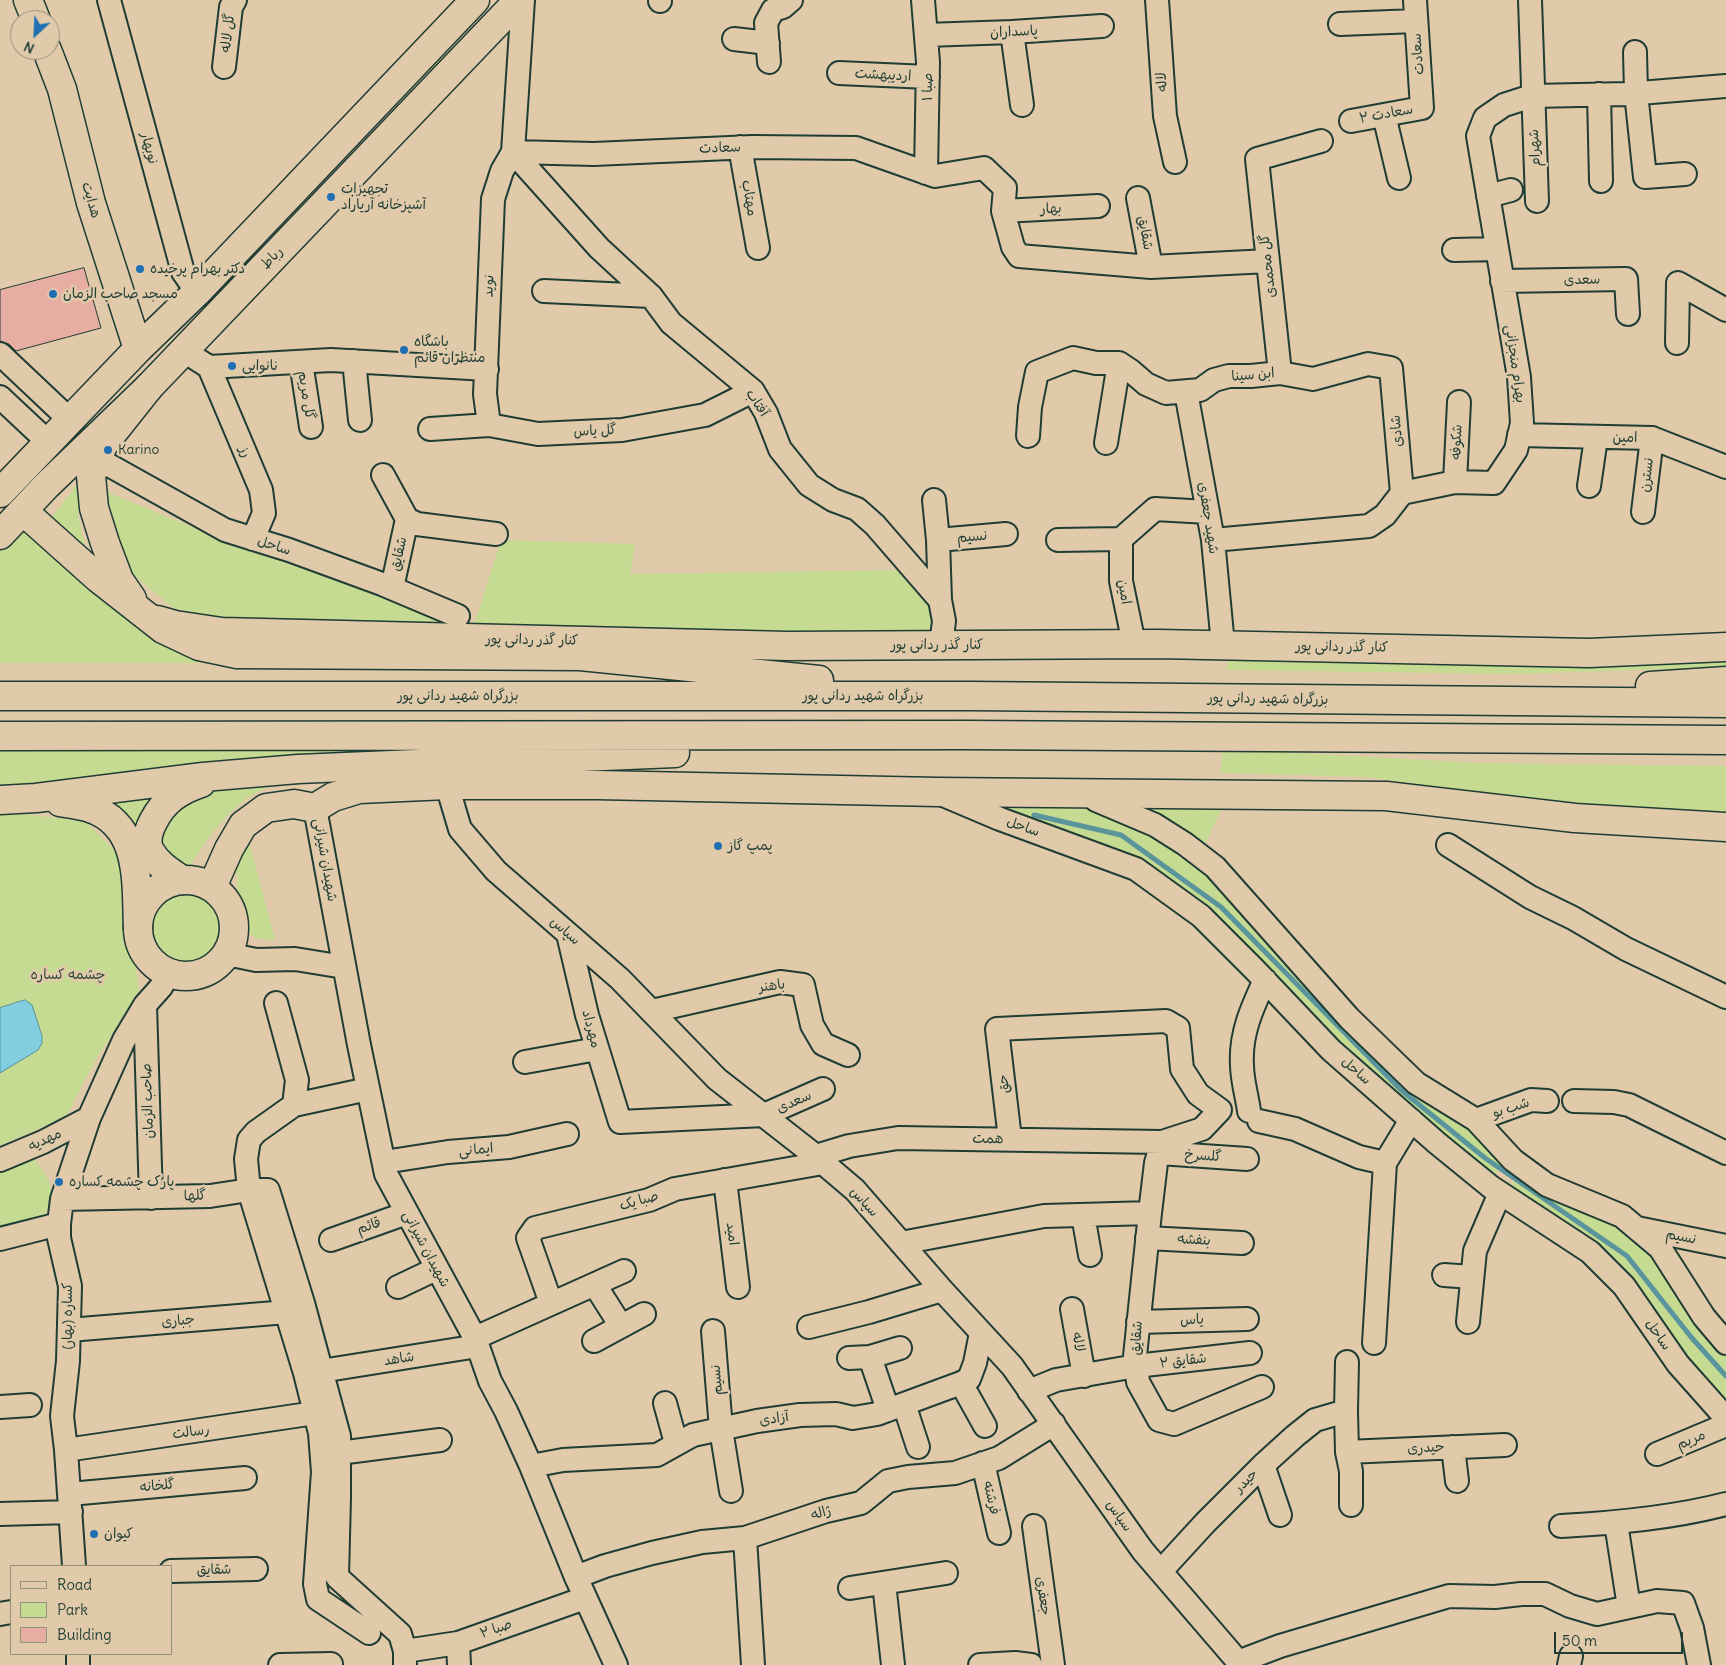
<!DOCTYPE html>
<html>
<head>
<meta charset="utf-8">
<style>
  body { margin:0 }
  #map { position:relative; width:1726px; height:1665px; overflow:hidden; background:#e0caaa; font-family:Delius,sans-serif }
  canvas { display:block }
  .legend { position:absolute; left:10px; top:1565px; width:162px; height:90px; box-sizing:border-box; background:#e0caaa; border:1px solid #93927b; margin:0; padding:6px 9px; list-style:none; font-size:15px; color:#1f3d34 }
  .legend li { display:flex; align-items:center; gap:10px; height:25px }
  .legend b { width:25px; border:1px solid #93927b }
  .north { position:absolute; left:10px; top:10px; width:50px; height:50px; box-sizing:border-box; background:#e0caaa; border:1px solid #93927b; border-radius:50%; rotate:205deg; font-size:14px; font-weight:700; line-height:20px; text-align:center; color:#1f3d34 }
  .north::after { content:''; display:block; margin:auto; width:18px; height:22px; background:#1f6fb2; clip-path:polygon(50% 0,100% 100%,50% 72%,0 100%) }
  .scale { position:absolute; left:1554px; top:1632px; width:129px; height:22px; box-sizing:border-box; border:2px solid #1f3d34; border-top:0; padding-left:6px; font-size:15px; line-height:18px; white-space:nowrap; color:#1f3d34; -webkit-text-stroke:4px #e0caaa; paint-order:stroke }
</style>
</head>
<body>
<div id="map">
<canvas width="1726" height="1665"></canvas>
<ul class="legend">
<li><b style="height:6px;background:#e0caaa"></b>Road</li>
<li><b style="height:14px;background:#c4db91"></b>Park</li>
<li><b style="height:14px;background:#e7ada2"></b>Building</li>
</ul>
<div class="north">N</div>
<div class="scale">50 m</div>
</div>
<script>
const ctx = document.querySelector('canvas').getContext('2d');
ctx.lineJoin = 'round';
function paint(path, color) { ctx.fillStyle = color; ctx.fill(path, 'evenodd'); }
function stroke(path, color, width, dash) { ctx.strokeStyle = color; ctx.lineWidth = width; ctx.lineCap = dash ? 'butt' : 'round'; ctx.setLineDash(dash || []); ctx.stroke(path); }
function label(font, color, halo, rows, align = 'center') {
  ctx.font = font + ' Delius,"Playpen Sans Arabic",sans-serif'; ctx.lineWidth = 5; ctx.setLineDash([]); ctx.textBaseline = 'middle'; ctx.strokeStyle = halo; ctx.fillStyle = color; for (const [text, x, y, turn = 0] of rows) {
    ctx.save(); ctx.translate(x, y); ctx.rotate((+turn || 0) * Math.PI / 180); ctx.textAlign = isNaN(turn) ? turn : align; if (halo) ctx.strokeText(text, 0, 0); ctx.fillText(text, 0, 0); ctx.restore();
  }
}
const green = new Path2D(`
  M83,477l-5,39 7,30 -33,-29z
  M102,490l122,50 213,75 27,16 -241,-10 -50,-13 -41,-35 -24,-39z
  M24,526l125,107 108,30h-257v-111z
  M501,540l134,4 -5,30 269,-4 35,35 3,20 -10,10 -455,-4z
  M1229,656h497v11l-208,7 -291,-4z
  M0,739l592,6 -282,8 -236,29 -74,4z
  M1223,749l258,14 245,3v49l-161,-9 -197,-29 -148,-4z
  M278,783c-10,5 -23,9 -32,16 -25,19 -42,44 -58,70l-32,-17 10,-35 43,-27z
  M180,788l-21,15 2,78 -21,23 -34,-99 30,-8z
  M1118,800l104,8 -17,36 -36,-22z
  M1005,804h42l58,8 74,35 294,276 33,35 -8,13 -10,8 -108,-90 -173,-175 -208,-103z
  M0,814h25l61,8 32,32 21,136 -48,78 -25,49 -66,28z
  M246,829l29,111 -17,-1 -13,-9 -6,-15 -3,-51z
  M149 929a37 37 0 1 1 74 0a37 37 0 1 1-74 0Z
  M34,1159c19,26 22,28 10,59l-44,11v-56z
  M1524,1176l88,44 31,26 23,28 31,46 29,35v45l-42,-47 -51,-72 -120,-90 -1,-9z`);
const water = new Path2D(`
  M25,1000l7,5 10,31v7l-4,7 -38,23v-65z`);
const stream = new Path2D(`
  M1034,815l87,20 100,72 180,183 84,68 142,98 64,81 35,39`);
const building = new Path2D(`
  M84,268l17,60 -85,23 -7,-7 -9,-3v-51z`);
const minor = new Path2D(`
  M109,0l74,272 14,20
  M660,0v1
  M923,0l5,62 -2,111
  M1157,0l8,116 10,46
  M1530,0l7,201
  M1340,24l76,-3
  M1012,32l10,73
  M926,35l86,-3 90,-6
  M734,39l34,4
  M1635,52l1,41 9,84 40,-3
  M769,62l-3,-39 7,-13 10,-3 8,-7
  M224,67l7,-60 4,-7
  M839,73l89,4
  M1599,94l2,87
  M1384,115l15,63
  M1351,121l71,-13 -7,-108
  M740,147l18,101
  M513,152l81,2 158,-7 104,1 79,28 49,-8 21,20 -2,23 10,36 6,9 132,11 117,-6
  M513,152l86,96 52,48 20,27 82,68 13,22 14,36 29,36 24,15 24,9 18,16 65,75 4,21 -3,24
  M1488,196l23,-6
  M1138,198l13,69
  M1003,211l95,-5
  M1454,250l43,-1
  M1502,281l124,-2 2,35
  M544,291l107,5
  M1677,343l1,-60 48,27
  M184,351l25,16 122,-7 156,9
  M0,354l70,66
  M354,361l6,59
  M301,362l10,65
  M209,367l52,123 3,23 -11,26
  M1280,373l-23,-214 64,-18
  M1186,392l27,148 10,105
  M0,397l48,45
  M489,425l-4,-31 8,-195 9,-28 11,-19 10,-152
  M430,429l59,-4 49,9 84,-4 83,-15 48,-24
  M1519,435l133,3 74,29
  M1028,436l2,-29 7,-35 36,-14 23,5h23l12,8 15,13 20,9 34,-3 14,-10 15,-4h22l29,-3 33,6 55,-15 23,4 11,125
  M1106,443l13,-80
  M98,459l127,71 64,20 93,34 76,32
  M383,475l24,44 10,5 79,10
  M1455,482l4,-80
  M1589,486l7,-48
  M934,500l4,40 2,60
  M1643,512l9,-74
  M938,540l68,-6
  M1058,540l63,-1
  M1213,540l156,-14 16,-11 17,-22 53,-11 39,1 22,-33 6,-27 -3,-46 -41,-241 7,-18 19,-13 28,-9 95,-2 99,-8
  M392,588l15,-69
  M1134,644l-13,-63v-42l34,-30 53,3
  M447,785l13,44 36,42 124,108 97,100 91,71 47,40 87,100 70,76 131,185 98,114
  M1088,793l8,7 59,25 30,19 30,23 134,151 67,65 60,37 37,40 34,25 75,31 38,32 44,69 22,26
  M941,794l59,25 136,50 65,47 54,54 76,80 106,93 54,44 99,65 34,34 54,78 48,54
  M315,808l44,237 27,129 89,164 15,43 16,30 25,55 45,111 40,88
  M1448,845l82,52 43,21 53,31 100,48
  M568,934l19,81 33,107 144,-7 59,-26
  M227,954l29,6 39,-1 49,8
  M276,1003l21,77 -3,25
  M145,1005l6,193
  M652,1011l128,-29 23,3 9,40 11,19 25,11
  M525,1062l72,-13
  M368,1089l-74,16 -38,27 -7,8 -3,19 3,31 56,183 15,60 3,39 -8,112 3,15 51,34
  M1574,1101l40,1 15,3 97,48
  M1249,1111c-2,-15 -7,-31 -7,-46 -2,-31 10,-57 23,-85
  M1476,1120l55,-20 16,1
  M1259,1121l36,8 64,28 26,6 -11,180
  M1162,1142l-6,21 -6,50 -15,143 3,26 21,38 15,4 88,-37
  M1159,1153l88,6
  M816,1156l33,-10 49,-8 264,4 40,-13 18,-19 -22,-16 -16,-25 -4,-41 -12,-7 -169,8 13,110
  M0,1160l43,-18 46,-24
  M384,1162l64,-10 61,-5 58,-13
  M1385,1163l26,-43
  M725,1180l13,107
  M62,1199l148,-3 39,-6h19l35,113 36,133v62l-2,79 63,57 5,17v14
  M1083,1215l7,40
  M1637,1228l89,18
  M1147,1238l95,5
  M0,1239l59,-15
  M331,1240l76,-27
  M901,1243l143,-27 106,-3
  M1444,1275l28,2
  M595,1285l26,41
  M398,1287l38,-18
  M551,1303l-23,-65 7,-10 114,-28 26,-11 148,-26
  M1072,1309l12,67
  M1138,1322l109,-3
  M1468,1322l7,-71 25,-58
  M809,1327l60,-15 73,-22
  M69,1330l218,-18
  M713,1331l8,98 10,62
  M475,1338l149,-67
  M594,1341l50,-27
  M870,1357l18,53
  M849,1358l21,-1 30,-9
  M1347,1362l-1,49 1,41 4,19v34
  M321,1371l157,-25
  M961,1383l24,43
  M1029,1391l27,-11 80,-14 114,-13
  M665,1403l11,40
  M904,1404l14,43
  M0,1407l30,-2
  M1453,1447l4,34
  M66,1450l249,-37
  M1347,1452l158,-7
  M339,1453l101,-13
  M1657,1454l69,-29
  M983,1463l16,70
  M1263,1465l17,50
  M531,1466l32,-6 94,-5 36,-20 64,-14 43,-6 36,-1 17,4 24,-4 84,-31 8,-4 6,-16 6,-30
  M70,1494l175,-16
  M0,1514l71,-2
  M1616,1523l13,84
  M1034,1526l19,139
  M1561,1526c55,-3 111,-8 165,-22
  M745,1538l8,127
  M74,1566l-8,-116 -4,-34 6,-55 2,-75 -11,-48v-14l3,-25 27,-81 35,-78 21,-35 16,-18 8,-14
  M171,1571l85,-2
  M1161,1571l44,-48 58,-58 32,-29 20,-16 31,-9
  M576,1577l29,-11 47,-13 50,-11 43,-4 81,-27 35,-8 27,-22 20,-4 47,-4 44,-15 55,-34
  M884,1583l9,82
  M850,1588l96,-15
  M0,1614l11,-2
  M458,1643l1,22
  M405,1651l53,-8 127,-45
  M78,1654v11
  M1238,1662l42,-16 169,-50 46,1 26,-3h24l25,12 27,8 60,-13 26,2 9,25 7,37
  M280,1665l51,-1v1
  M980,1665l35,-2 16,2
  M1569,1665l2,-9`);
const major = new Path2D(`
  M28,0l8,20
  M47,50l15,39 29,114 47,146
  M0,493l138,-144 59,-57 278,-292
  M0,535l46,-49 103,-99 370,-387
  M157,620l18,5 47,7 566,14 370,-2 431,9 137,-6
  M138 928a48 48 0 1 1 96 0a48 48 0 1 1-96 0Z
  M212,887l17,-38 14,-24 23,-17 28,-4 21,4 18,-11 26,-8 88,-4h150l341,7 448,4 189,22 151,9`);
const highway = new Path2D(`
  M23,511l75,67 65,51 36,17 38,8 343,2 239,24
  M132,599l-13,-19 -14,-37 -11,-35 -3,-32 12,-31 46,-58
  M1650,686l76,-5
  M0,696h972l754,7
  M0,736l966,-1 760,5
  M0,800l36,-2 167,-21 95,-8 377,-16
  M60,802c10,2 21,3 30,6 52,17 46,76 48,120
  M182,880c-12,-8 -25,-16 -32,-29 -9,-17 10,-44 23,-54 8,-6 19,-11 28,-14`);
const markers = [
  [331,197,5,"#1f6fb2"],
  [140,269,5,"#1f6fb2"],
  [53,294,5,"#1f6fb2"],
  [404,350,5,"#1f6fb2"],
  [232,366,5,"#1f6fb2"],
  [108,450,5,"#1f6fb2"],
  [718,846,5,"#1f6fb2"],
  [59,1182,5,"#1f6fb2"],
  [94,1534,5,"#1f6fb2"]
];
const streetNames = [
  ["پاسداران",1014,32,-3],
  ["گل لاله",228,33,-83],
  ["سعادت",1418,54,-94],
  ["اردیبهشت",883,75,3],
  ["لاله",1162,82,-94],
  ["صبا ۱",928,87,-89],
  ["سعادت ۲",1386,114,-10],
  ["نوبهار",149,148,75],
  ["سعادت",720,148,-2],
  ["شهرام",1535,148,-93],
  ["مهتاب",749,198,80],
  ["هدایت",91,200,74],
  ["بهار",1051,209,-3],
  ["شقایق",1145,233,79],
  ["رباط",272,258,-46],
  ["گل محمدی",1268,266,-96],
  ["سعدی",1582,280,-1],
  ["نوید",489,286,-88],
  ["بهرام منجزانی",1515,364,82],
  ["ابن سینا",1253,375,-5],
  ["گل مریم",306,395,81],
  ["آفتاب",757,403,56],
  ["گل یاس",595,431,-3],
  ["شادی",1397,431,-95],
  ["امین",1625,438],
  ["شکوفه",1457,442,-88],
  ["رز",245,452,67],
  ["نسترن",1647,475,-83],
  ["شهید جعفری",1208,518,81],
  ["نسیم",972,537,-5],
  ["ساحل",274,546,18],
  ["شقایق",399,554,-78],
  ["امین",1124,592,81],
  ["کنار گذر ردانی پور",532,640,1],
  ["کنار گذر ردانی پور",937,645],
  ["کنار گذر ردانی پور",1342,647,1],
  ["بزرگراه شهید ردانی پور",458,696],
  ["بزرگراه شهید ردانی پور",863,696],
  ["بزرگراه شهید ردانی پور",1268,699,1],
  ["ساحل",1023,827,20],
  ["شهیدان شیرانی",325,860,80],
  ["سپاس",565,931,41],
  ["باهنر",772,986,-7],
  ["مهرداد",591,1029,75],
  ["ساحل",1356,1071,41],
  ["حق",1004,1084,-97],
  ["صاحب الزمان",148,1101,-92],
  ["سعدی",794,1102,-24],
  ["شب بو",1511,1108,-18],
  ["همت",988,1139,1],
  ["مهدیه",45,1140,-25],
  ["ایمانی",476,1150,-5],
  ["گلسرخ",1203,1156,4],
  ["گلها",195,1196,-3],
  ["صبا یک",639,1201,-16],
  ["سپاس",864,1202,47],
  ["قائم",369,1226,-19],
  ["امید",732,1234,83],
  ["نسیم",1681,1237,11],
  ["بنفشه",1194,1240,3],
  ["شهیدان شیرانی",426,1249,62],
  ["کساره (بهار)",68,1316,-90],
  ["یاس",1192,1320,-2],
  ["جباری",178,1321,-5],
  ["ساحل",1658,1335,55],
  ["شقایق",1137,1338,-87],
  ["لاله",1078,1342,80],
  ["شاهد",399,1359,-9],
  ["شقایق ۲",1183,1361,-7],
  ["نسیم",717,1380,-95],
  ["آزادی",774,1419,-8],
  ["رسالت",191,1432,-8],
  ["مریم",1691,1440,-23],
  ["حیدری",1426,1448,-3],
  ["حیدر",1246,1481,-45],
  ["گلخانه",157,1486,-5],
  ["فرشته",991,1498,77],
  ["ژاله",821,1513,-17],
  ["سپاس",1119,1516,55],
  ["شقایق",214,1570,-1],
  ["جعفری",1043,1596,82],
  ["صبا ۲",496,1629,-19]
];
const poiNames = [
  ["تجهیزات",341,189],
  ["آشپزخانه آریاراد",341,205],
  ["دکتر بهرام پرخیده",150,269],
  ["مسجد صاحب الزمان",63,294],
  ["باشگاه",414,342],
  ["منتظران قائم",414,358],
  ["نانوایی",242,366],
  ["Karino",118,450],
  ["پمپ گاز",728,846],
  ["پارک چشمه کساره",69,1182],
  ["کیوان",104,1534]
];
const parkNames = [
  ["چشمه کساره",68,975]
];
paint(green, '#c4db91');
paint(water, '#82cee1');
stroke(water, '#5a949c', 1);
stroke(stream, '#5a949c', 5);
paint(building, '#e7ada2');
stroke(building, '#1f3d34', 1);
stroke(minor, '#1f3d34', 26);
stroke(major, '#1f3d34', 31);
stroke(highway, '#1f3d34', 31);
stroke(minor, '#e0caaa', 22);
stroke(major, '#e0caaa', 28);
stroke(highway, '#e0caaa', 28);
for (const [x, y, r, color] of markers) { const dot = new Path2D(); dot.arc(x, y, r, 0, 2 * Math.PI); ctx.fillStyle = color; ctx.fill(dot); stroke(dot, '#e0caaa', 2); }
label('14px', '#1f3d34', '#e0caaa', streetNames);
label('14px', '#1f3d34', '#e0caaa', poiNames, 'left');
label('14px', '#274539', '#e0caaa', parkNames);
</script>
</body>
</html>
